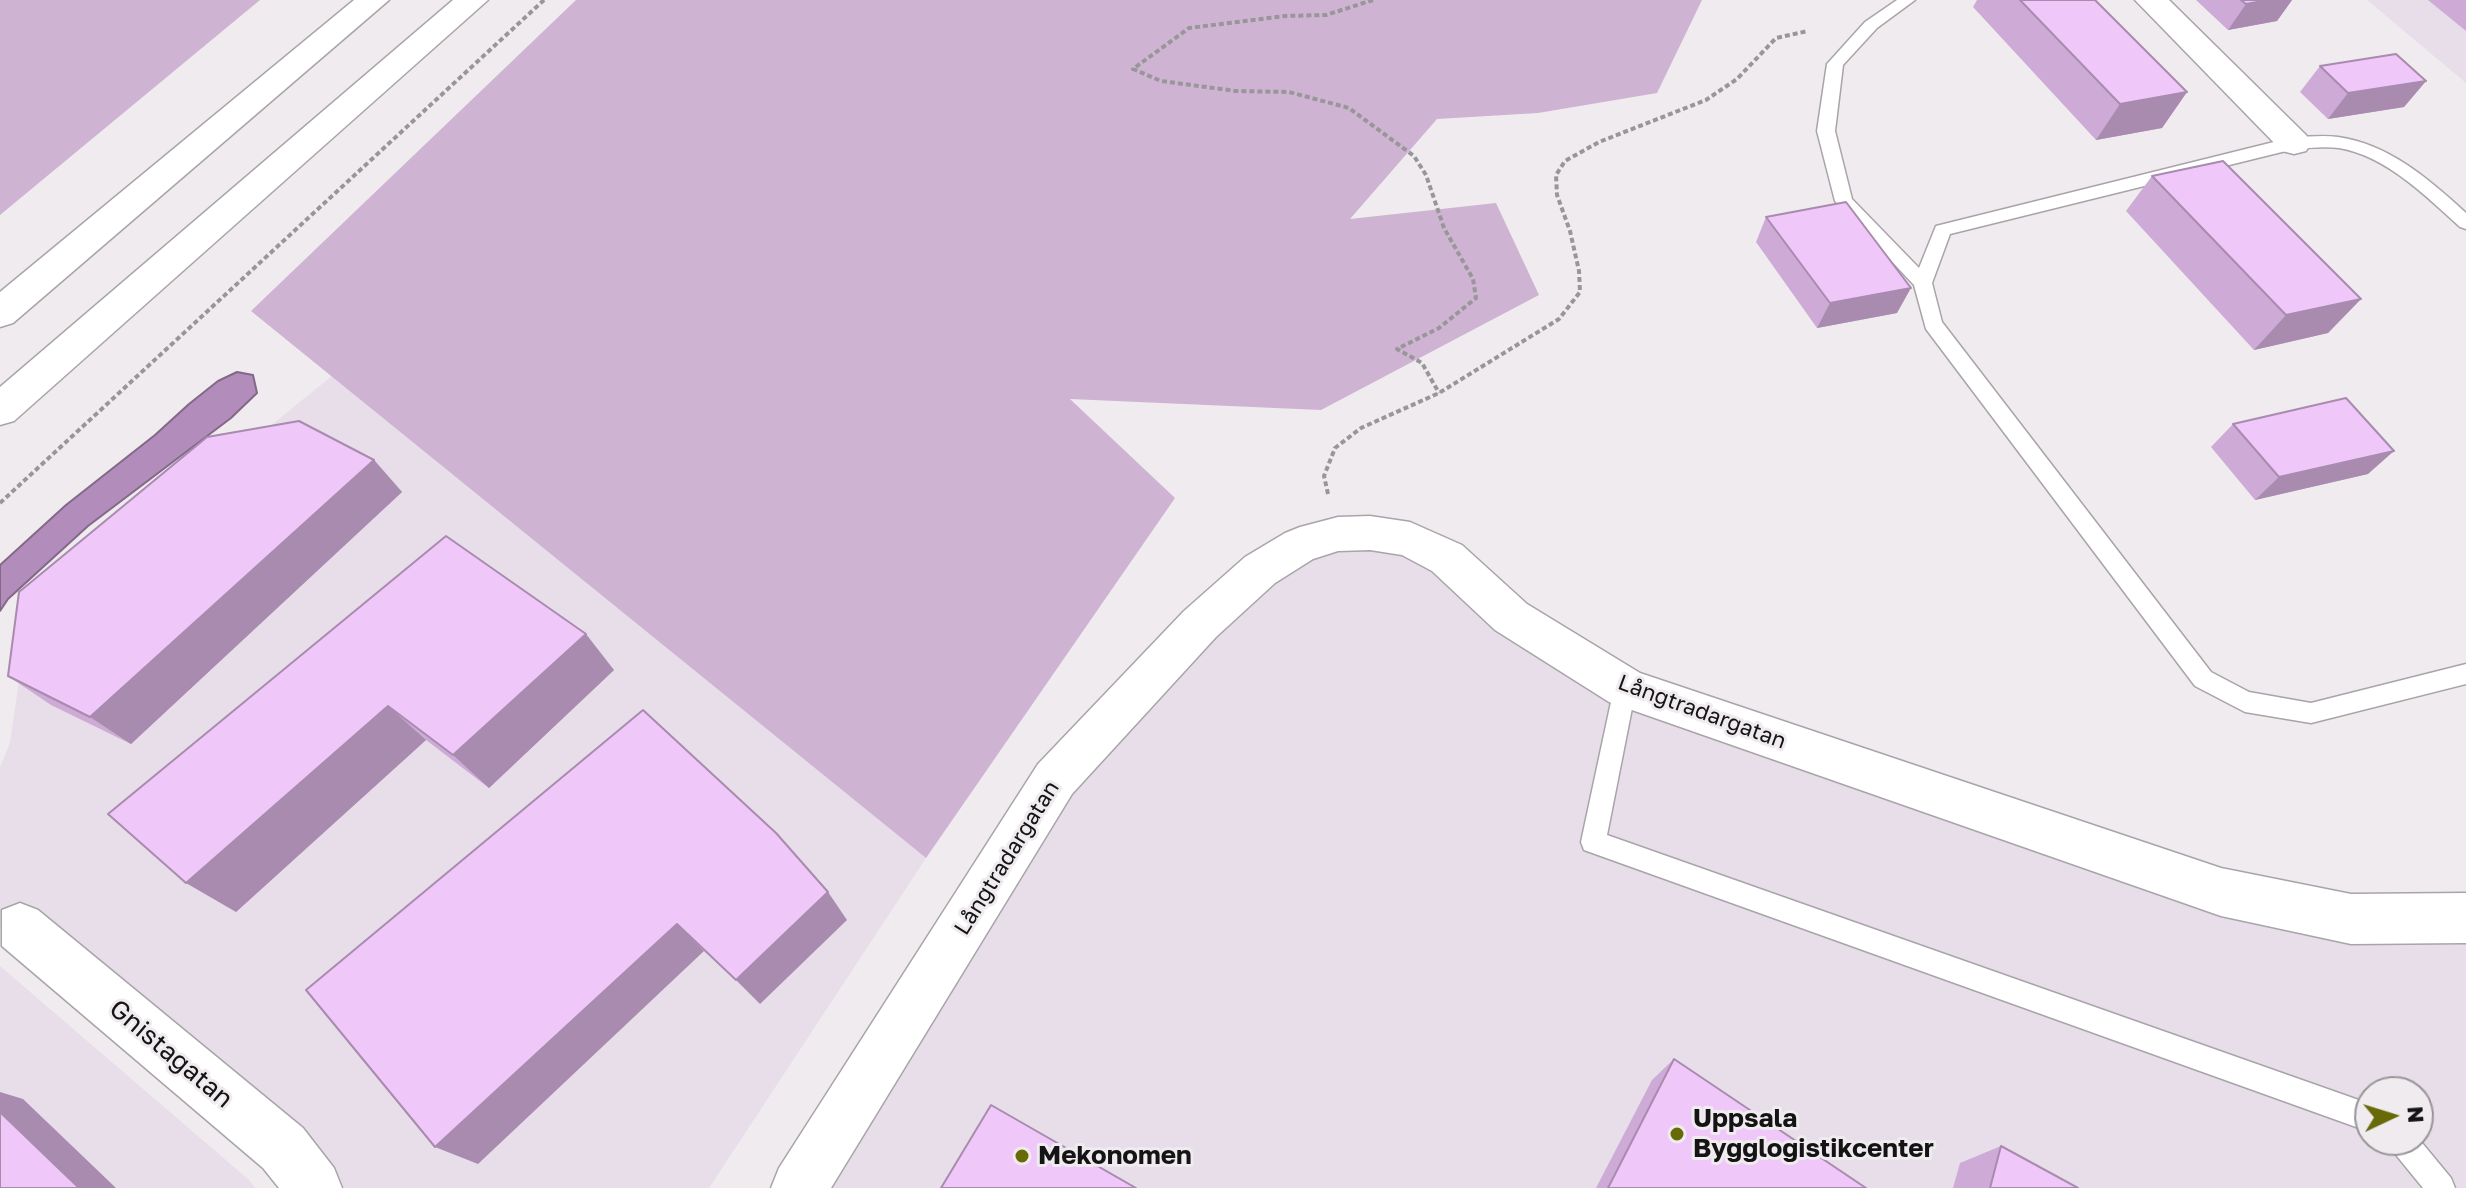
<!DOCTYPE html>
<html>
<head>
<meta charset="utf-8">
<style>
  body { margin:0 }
  #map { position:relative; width:2466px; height:1188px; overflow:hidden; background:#efebef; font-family:"Golos Text",sans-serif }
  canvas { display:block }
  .north { position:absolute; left:2354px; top:1076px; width:80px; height:80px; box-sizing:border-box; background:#efebef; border:2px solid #989598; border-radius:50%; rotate:86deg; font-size:22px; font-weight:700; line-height:32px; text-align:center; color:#151415 }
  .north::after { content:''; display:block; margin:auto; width:28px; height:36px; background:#686907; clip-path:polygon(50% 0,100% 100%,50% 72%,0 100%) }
</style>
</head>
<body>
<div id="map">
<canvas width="2466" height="1188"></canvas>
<div class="north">N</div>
</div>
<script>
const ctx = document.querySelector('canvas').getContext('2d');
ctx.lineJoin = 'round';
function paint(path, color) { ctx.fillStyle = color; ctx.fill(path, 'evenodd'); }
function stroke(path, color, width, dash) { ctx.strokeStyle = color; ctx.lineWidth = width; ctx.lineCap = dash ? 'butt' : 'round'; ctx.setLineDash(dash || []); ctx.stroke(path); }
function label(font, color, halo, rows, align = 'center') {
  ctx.font = font + ' "Golos Text",sans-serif'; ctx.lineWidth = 6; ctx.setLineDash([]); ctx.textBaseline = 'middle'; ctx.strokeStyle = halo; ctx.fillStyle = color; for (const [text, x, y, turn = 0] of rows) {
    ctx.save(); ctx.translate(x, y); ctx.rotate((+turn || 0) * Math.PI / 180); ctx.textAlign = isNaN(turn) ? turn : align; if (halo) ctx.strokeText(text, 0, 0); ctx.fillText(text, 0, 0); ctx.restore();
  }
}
const built = new Path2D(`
  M2367,0h99v83z
  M333,375l593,483 -217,330h-395l-294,-260h-20v-161l10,-24 17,-119z
  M1370,533l255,155 726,231 115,-1v270h-1662l251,-409 205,-209zM2370,1092h48v48h-48z
  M0,966l249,214 6,8h-255z`);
const green = new Path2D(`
  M0,0h260l-260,215z
  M576,0h1126l-45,93 -119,20 -101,6 -87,100 146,-16 43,92 -218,115 -251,-11 105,99 -249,360 -675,-547z`);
const water = new Path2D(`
  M237,372l16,3 4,18 -26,25 -143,108 -80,73 -8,12v-46l66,-60 89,-70 34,-31 29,-23z`);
const path = new Path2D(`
  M1373,0l-47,15 -41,1 -96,12 -56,41 28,12 75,10 53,1 60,16 65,48 12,19 18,53 29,51 3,19 -37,30 -42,21 25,14 17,30
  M1328,494l-4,-18 11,-28 26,-20 78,-35 120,-74 21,-27 -1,-21 -9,-40 -13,-36 -1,-20 9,-14 34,-19 107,-42 31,-21 39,-41 32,-7
  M0,503l544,-503`);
const lane = new Path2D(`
  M1897,0h18l-38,28 -34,37 -8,66 17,68 67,69 17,-42 358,-89c15,0 29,-2 44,0 51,7 92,43 128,76v16l-6,-2c-34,-31 -74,-71 -121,-79 -15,-2 -30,0 -45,1l-344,85 -18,49 10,39 269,350 38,20 62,11 155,-39v20l-155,39 -66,-11 -50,-26 -269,-357 -12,-44 -79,-84 -18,-70 10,-67 38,-42z
  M1625,678l8,3 3,7 -29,147 763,269v28l-786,-282 -3,-8 33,-154 3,-7z
  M2418,1138l33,40 4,10h-32l-31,-38 -4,-10z`);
const street = new Path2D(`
  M2135,0h34l137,135 5,8 -5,8 -12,3 -12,-3z
  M1370,516l40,6 52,23 65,59 113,69 581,195 130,26 115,-1v50l-115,1 -130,-28 -612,-214 -114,-72 -63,-59 -30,-16 -32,-5 -32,1 -25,8 -38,24 -59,54 -144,157 -241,394h-60l8,-20 259,-404 146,-153 61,-54 40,-24 15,-6 38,-10z
  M20,903l18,7 265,218 31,40 8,20h-63l-16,-20 -261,-222v-36z`);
const highway = new Path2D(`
  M354,0h35l-376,323 -13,4v-35z
  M453,0h35l-474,421 -14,4v-38z`);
const wall = new Path2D(`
  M1977,0h118l92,92 -25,36 -66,12 -123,-133z
  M2196,0h96l-15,21 -49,9z
  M2428,0h38v31z
  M2320,66l106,15 -22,26 -76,12 -28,-27z
  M2152,176l209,123 -33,34 -74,17 -128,-139z
  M1766,217l131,96 -80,15 -61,-86z
  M2233,424l135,50 -113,26 -44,-53z
  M374,460l28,32 -271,252 -80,-39 -43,-29z
  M446,536l168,134 -125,118 -63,-48 -190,172z
  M1674,1059l192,129h-270l56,-108z
  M2001,1146l77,42h-125l7,-25z`);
const shadedWall = new Path2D(`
  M2268,0h24l-15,21 -49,9 18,-26z
  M2426,81l-22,26 -76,12 20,-26z
  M2187,92l-25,36 -66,12 24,-36z
  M1911,288l-14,25 -80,15 13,-25z
  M2361,299l-33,34 -74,17 32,-35z
  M2394,451l-26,23 -113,26 24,-23z
  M374,460l28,32 -271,252 -41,-27z
  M586,634l28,36 -125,118 -36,-33z
  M388,706l38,34 -190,172 -50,-29z
  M828,892l19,28 -87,84 -24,-24z
  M677,924l27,27 -226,213 -43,-17z
  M0,1092l23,7 93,89h-37l-79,-76z`);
const building = new Path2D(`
  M2020,0h75l92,92 -67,12z
  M2241,0h27l-22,4z
  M2396,54l30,27 -78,12 -28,-27z
  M2223,161l138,138 -75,16 -134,-139z
  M1846,202l65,86 -81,15 -64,-86z
  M2346,398l48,53 -115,26 -46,-53z
  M299,421l75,39 -284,257 -82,-41 11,-84 188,-155z
  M446,536l140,98 -133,121 -65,-49 -202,177 -78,-69z
  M643,710l133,123 52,59 -92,88 -59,-56 -242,223 -129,-157z
  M1674,1059l192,129h-258z
  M991,1105l145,83h-195z
  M0,1112l79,76h-79z
  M2001,1146l77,42h-88z`);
const markers = [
  [1677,1134,8,"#686907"],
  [1022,1156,8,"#686907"]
];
const streetNames = [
  ["Långtradargatan",1702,712,20],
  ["Långtradargatan",1007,858,-58]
];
const nearStreetnames = [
  ["Gnistagatan",171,1054,40]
];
const nearPoinames = [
  ["Uppsala",1693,1119],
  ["Bygglogistikcenter",1693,1149],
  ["Mekonomen",1038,1156]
];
paint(built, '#e7dee9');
paint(green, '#ceb3d3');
paint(water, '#b28cba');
stroke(water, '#836888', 2);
stroke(lane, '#a8a4a9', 3);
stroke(street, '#a8a4a9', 3);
stroke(highway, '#a8a4a9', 3);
stroke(path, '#999699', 4, [5, 3]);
paint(lane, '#fff');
paint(street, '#fff');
paint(highway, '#fff');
paint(wall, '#ceabd6');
paint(shadedWall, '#a88bae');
paint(building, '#f0c7f9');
stroke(building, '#a88bae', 2);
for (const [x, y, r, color] of markers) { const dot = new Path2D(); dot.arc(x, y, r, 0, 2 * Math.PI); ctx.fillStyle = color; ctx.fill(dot); stroke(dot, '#efebef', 3); }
label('22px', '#151415', '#efebef', streetNames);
label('26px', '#151415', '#efebef', nearStreetnames);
label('bold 26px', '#151415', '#efebef', nearPoinames, 'left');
</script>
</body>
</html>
